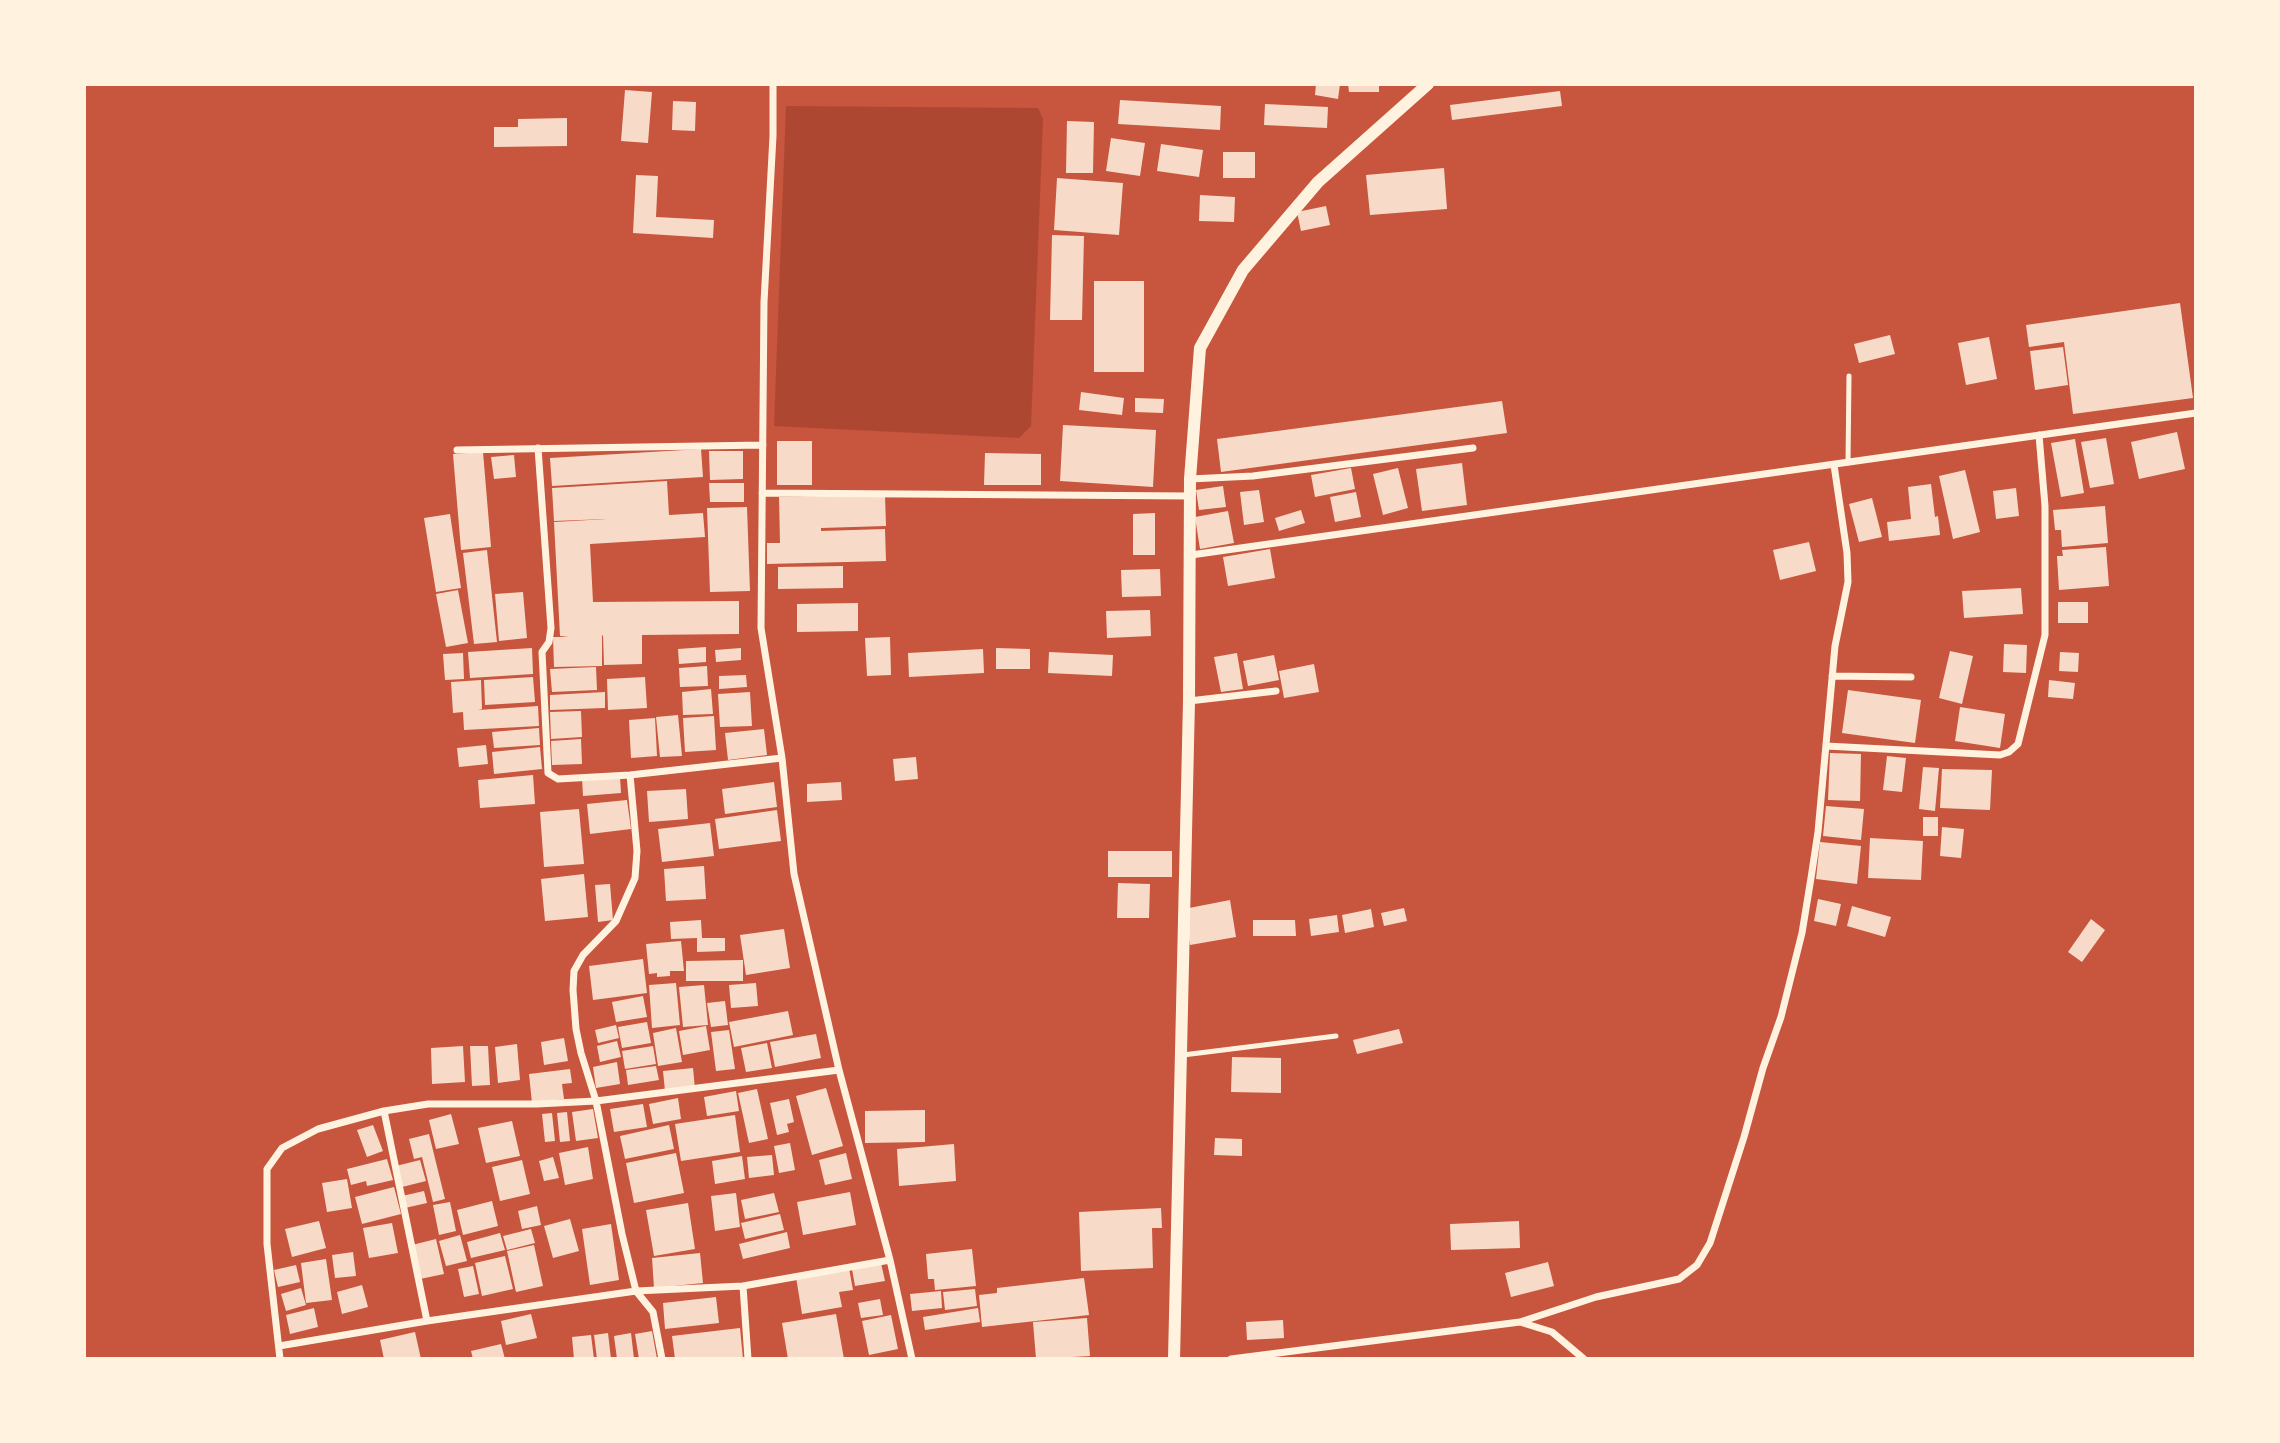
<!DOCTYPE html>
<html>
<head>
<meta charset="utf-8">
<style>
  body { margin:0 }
  #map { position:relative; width:2280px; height:1443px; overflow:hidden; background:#c8553d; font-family:Cabin,sans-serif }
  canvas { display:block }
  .frame { position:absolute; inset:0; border:86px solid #fff3e0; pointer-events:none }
</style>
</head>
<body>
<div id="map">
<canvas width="2280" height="1443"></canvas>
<div class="frame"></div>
</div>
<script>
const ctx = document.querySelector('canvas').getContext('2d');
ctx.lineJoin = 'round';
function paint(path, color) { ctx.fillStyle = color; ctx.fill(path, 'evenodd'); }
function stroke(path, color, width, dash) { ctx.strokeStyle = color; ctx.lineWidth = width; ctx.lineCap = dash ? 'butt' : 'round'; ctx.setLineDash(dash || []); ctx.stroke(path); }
const green = new Path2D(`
  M786,106l252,2 5,11 -12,307 -12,12 -245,-12z`);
const building = new Path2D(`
  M1316,84h24l-2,15 -23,-4z
  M1348,84h31v8h-30z
  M625,90l27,2 -4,51 -27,-2z
  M1560,91l2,15 -110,14 -2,-15z
  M1120,100l101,6 -1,24 -102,-6z
  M673,101l23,1 -1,29 -23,-1z
  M1265,104l63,3 -1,21 -63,-3z
  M567,118v28l-73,1v-20h24v-8z
  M1067,121l27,1 -1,51h-27z
  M1111,138l34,5 -5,33 -34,-5z
  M1161,144l42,6 -4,27 -42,-6z
  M1223,152h32v26h-32z
  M1444,168l3,41 -77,6 -4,-40z
  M636,175l22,1 -2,41 58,3 -1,18 -80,-5z
  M1057,178l66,5 -4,52 -65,-5z
  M1200,195l35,2 -1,25 -35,-1z
  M1326,206l4,19 -29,6 -4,-19z
  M1052,235l32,1 -2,84h-32z
  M1094,281h50v91h-50z
  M2180,303l13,95 -120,16 -9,-72 -35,5 -3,-22z
  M1890,335l5,19 -36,9 -5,-19z
  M1989,337l8,42 -31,6 -8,-42z
  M2063,347l5,38 -33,5 -5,-39z
  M1081,392l43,6 -2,17 -43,-5z
  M1135,398l29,1 -1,14 -28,-1z
  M1502,401l5,32 -286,39 -4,-33z
  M1063,425l93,5 -3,57 -93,-6z
  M2177,432l8,37 -46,10 -8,-37z
  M2106,438l8,46 -24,4 -9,-46z
  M2075,439l9,54 -23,4 -10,-54z
  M777,441h35v44h-35z
  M701,449l2,28 -151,9 -2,-28z
  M709,451h34v28l-33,1z
  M483,452l8,95 -30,3 -8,-96z
  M985,453l56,1v31h-57z
  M514,455l2,22 -22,2 -3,-22z
  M1462,463l5,42 -45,6 -6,-42z
  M1351,468l4,21 -40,8 -4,-22z
  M1398,468l10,40 -25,7 -10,-41z
  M1965,470l15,62 -27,7 -14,-63z
  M667,481l2,34 34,-2 2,24 -115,7 3,58 146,-1v33l-97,1v29l-38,1 -1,-30 -1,1v30l-48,1 -1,-30h16l-9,-1 -6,-114 53,-3 -53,2 -2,-33z
  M709,483h35v19h-34z
  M1931,484l4,33 3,-1 2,19 -51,6 -2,-19 24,-3 -3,-32z
  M1223,486l3,21 -27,3 -3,-20z
  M2016,488l3,28 -23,3 -3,-28z
  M1259,490l5,32 -20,3 -4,-33z
  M1356,492l5,25 -26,5 -5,-25z
  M885,495l1,31 -65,2v3l64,-2 1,32 -119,3v-21h13l-1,-46z
  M1872,498l10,39 -23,5 -10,-38z
  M2105,506l3,37 -46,4 -1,-17h-6l-2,-20z
  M747,507l3,84 -40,1 -3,-84z
  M1301,510l4,13 -26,8 -4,-13z
  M1228,511l6,32 -34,6 -5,-32z
  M1155,513v42h-22v-41z
  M450,514l11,74 -25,4 -12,-74z
  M1809,542l7,29 -36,9 -7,-30z
  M2106,547l3,39 -50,4 -2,-34h6l-1,-6z
  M1270,549l5,29 -47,8 -5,-29z
  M487,550l10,92 -23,2 -11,-91z
  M843,566v22l-65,1v-22z
  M1160,569l1,27 -39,1 -1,-27z
  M2021,588l2,26 -59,4 -2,-27z
  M458,590l10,53 -22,4 -10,-53z
  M523,592l4,46 -28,3 -4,-47z
  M2058,602h30v21h-30z
  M858,603v28l-61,1v-28z
  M1150,610l1,26 -44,2 -1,-27z
  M890,637l1,38 -24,1 -2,-38z
  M2004,644l23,1 -1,28 -23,-1z
  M706,647v15l-27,2 -1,-15z
  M532,648l1,26 -63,4 -2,-26z
  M741,648v12l-25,2 -1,-12z
  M996,648l34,1v20h-34z
  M983,649l1,24 -75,4 -1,-24z
  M1950,651l23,5 -11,48 -23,-6z
  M1049,652l64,3 -1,21 -64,-3z
  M2060,652l19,1 -1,19 -19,-1z
  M463,653l1,26 -19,1 -2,-26z
  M1237,653l6,36 -22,3 -7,-35z
  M1274,655l5,25 -31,6 -5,-25z
  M1314,664l5,28 -35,6 -5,-27z
  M707,666l1,20 -28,1 -1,-19z
  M596,667l1,23 -45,2 -2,-23z
  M746,675l1,12 -28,2v-13z
  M533,677l2,25 -50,3 -1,-25z
  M645,677l2,31 -39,2 -1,-31z
  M481,680l1,29 -4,1 60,-4 1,20 -75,4 -1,-18 -10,1 -2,-31z
  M2049,680l26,3 -2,16 -25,-2z
  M711,689l2,25 -30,1 -1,-23z
  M1848,690l73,10 -6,43 -73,-10z
  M605,692v16l-55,2v-15z
  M750,692l2,34 -32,1 -2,-33z
  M1960,707l45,7 -5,34 -45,-7z
  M581,711l1,26 -31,2 -1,-27z
  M678,715l4,41 -22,1 -4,-40z
  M714,716l2,34 -31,2 -2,-34z
  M655,718l2,38 -26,2 -2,-38z
  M539,728l1,17 -46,3 -2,-16z
  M764,729l3,26 -39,5 -3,-27z
  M581,739l1,25 -30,1 -1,-24z
  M486,745l2,19 -29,3 -2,-19z
  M540,747l2,22 -48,5 -2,-22z
  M1830,753l31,1 -1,47 -32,-1z
  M1887,756l19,2 -4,34 -19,-2z
  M916,757l2,22 -23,2 -2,-22z
  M1923,767l16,1 -4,43 -16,-2z
  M1942,769l50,1 -2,40 -50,-2z
  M533,775l2,29 -55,4 -2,-28z
  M620,776l1,17 -38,3 -1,-18z
  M774,782l3,25 -52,7 -3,-25z
  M841,782l1,18 -35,2v-18z
  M686,789l2,30 -39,3 -2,-31z
  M627,800l4,29 -41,5 -3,-30z
  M1826,806l38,3 -3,31 -38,-4z
  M579,809l5,55 -40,3 -4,-55z
  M777,810l4,31 -62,8 -4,-30z
  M1923,817h15v19h-15z
  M710,823l4,33 -52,6 -4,-33z
  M1942,827l22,2 -3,29 -21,-2z
  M1870,838l53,3 -2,39 -53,-2z
  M1820,842l41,4 -4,38 -41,-5z
  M1108,851h64v26h-64z
  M704,866l2,33 -40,2 -2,-32z
  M584,874l4,43 -43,4 -4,-42z
  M1118,883l32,1 -1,34h-32z
  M610,884l3,36 -15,2 -3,-37z
  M1818,899l23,5 -5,22 -22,-5z
  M1230,900l6,37 -46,8 -6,-36z
  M1852,906l39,11 -6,20 -38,-11z
  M1404,908l3,13 -23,5 -3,-13z
  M1371,909l3,18 -29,6 -3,-18z
  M1337,915l2,17 -28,4 -2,-17z
  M2091,919l14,11 -23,32 -14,-10z
  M701,920l1,18h23v13l-28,1v-14l-26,1 -1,-17z
  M1253,920h42l1,16h-43z
  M784,929l6,39 -44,7 -6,-40z
  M681,941l3,30h-14v5l-13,1v-4l-8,1 -3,-30z
  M643,959l4,34 -54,7 -4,-34z
  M743,960v21h-57v-20z
  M676,983l4,42 -28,3 -3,-43z
  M756,983l2,23 -27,2 -2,-23z
  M704,985l4,40 -25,2 -4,-40z
  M643,996l4,21 -31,5 -4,-20z
  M725,1001l3,24 -17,2 -4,-24z
  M788,1011l5,24 -59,12 -5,-25z
  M647,1022l4,21 -29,5 -4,-21z
  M616,1025l3,13 -21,5 -3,-13z
  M706,1026l4,24 -27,5 -4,-24z
  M676,1028l6,34 -24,4 -5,-33z
  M1399,1029l4,14 -46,11 -4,-14z
  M729,1030l6,39 -19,2 -5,-39z
  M816,1034l5,24 -46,9 -5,-25z
  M564,1038l4,23 -24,4 -3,-23z
  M617,1041l4,16 -21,5 -3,-16z
  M767,1043l5,25 -26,4 -5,-24z
  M517,1044l3,36 -22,3 -3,-36z
  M463,1046l2,36 -33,2 -1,-36z
  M470,1046h18l2,39 -18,1z
  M653,1046l3,18 -31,5 -3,-18z
  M1232,1057l49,1v35l-50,-1z
  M617,1062l3,22 -24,4 -3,-21z
  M656,1066l3,14 -31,5 -2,-15z
  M693,1068l2,21 -30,2 -2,-20z
  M570,1069l2,14 -10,1 2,15 -32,4 -3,-29z
  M826,1088l17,58 -31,9 -16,-59z
  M757,1089l11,50 -19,4 -11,-50z
  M736,1091l3,20 -32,5 -3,-19z
  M678,1098l3,21 -28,5 -4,-20z
  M789,1099l5,23 -7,2 2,8 -12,3 -7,-32z
  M643,1104l4,23 -33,5 -4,-23z
  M593,1109l5,29 -22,3 -4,-29z
  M925,1110v32l-60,1v-32z
  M567,1112l3,29 -10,1 -3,-29z
  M552,1113l3,28 -10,1 -3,-28z
  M451,1114l8,30 -23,5 -7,-29z
  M735,1115l5,37 -59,9 -6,-37z
  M512,1121l8,35 -34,7 -8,-35z
  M373,1125l10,26 -16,6 -10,-27z
  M669,1125l5,24 -49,10 -5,-23z
  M429,1134l16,65 -12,3 -11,-45 -8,2 -5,-20z
  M1215,1138l27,1v17l-28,-1z
  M790,1143l5,27 -16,3 -5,-27z
  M954,1144l2,37 -57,5 -2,-37z
  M588,1147l5,32 -28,6 -6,-32z
  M676,1153l8,40 -50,10 -8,-40z
  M846,1153l6,26 -27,6 -6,-25z
  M772,1155l2,20 -25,3 -2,-21z
  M742,1156l3,23 -30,5 -3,-23z
  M553,1157l6,21 -15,3 -5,-20z
  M387,1159l6,21 -26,6 -1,-5 -15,4 -4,-16z
  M420,1160l6,21 -24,6 -6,-21z
  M522,1160l8,34 -30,7 -8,-34z
  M347,1179l5,29 -25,4 -5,-29z
  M394,1187l7,27 -39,10 -7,-27z
  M424,1191l3,12 -22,5 -3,-12z
  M850,1192l6,33 -53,10 -6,-33z
  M736,1193l4,34 -25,4 -4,-35z
  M774,1193l5,19 -34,7 -4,-19z
  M492,1201l6,25 -35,9 -6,-25z
  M450,1202l6,29 -17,4 -6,-30z
  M688,1203l7,46 -41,7 -8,-46z
  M537,1206l4,19 -19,4 -4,-18z
  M1161,1208l1,20h-10l1,40 -72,3 -2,-59z
  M780,1214l4,16 -39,9 -4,-16z
  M570,1219l9,32 -26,7 -9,-32z
  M319,1221l7,27 -34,9 -7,-28z
  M1519,1221l1,27 -69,2 -1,-26z
  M392,1223l6,30 -29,5 -6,-30z
  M611,1224l8,56 -29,5 -8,-56z
  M531,1229l4,14 -28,7 -4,-14z
  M787,1232l3,16 -47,11 -4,-15z
  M500,1233l5,17 -34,8 -4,-16z
  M460,1235l7,26 -21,5 -7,-25z
  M436,1239l8,35 -24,5 -8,-34z
  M534,1245l9,41 -27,6 -9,-41z
  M972,1249l4,37 -41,4 -1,-11h-6l-2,-25z
  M353,1252l3,24 -21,2 -3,-23z
  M700,1253l3,30 -49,5 -2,-30z
  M505,1256l8,33 -31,7 -7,-33z
  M326,1259l6,41 -26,3 -5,-40z
  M1548,1262l6,24 -43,11 -6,-24z
  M881,1263l4,18 -30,5 -3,-17z
  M296,1265l4,17 -22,5 -4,-17z
  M473,1266l6,28 -15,3 -6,-28z
  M849,1268l4,22 -14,2 3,15 -40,7 -6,-37z
  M1084,1278l5,37 -107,12 -3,-32 18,-2v-5z
  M362,1285l6,22 -26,7 -5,-22z
  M301,1288l5,17 -20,6 -5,-17z
  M975,1289l2,17 -32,4 -2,-18z
  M941,1291l1,17 -30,3 -2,-17z
  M716,1297l3,26 -54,6 -2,-26z
  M880,1299l3,16 -22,3 -3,-15z
  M314,1308l4,19 -28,7 -4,-19z
  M978,1308l2,14 -55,8 -2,-13z
  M531,1314l6,24 -31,7 -5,-24z
  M836,1314l8,45h-56l-6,-36z
  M891,1315l7,34 -29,6 -7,-34z
  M1087,1318l3,38 -54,3 -3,-37z
  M1283,1320l1,18 -37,2 -1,-18z
  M740,1328l3,31h-68l-3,-23z
  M652,1331l5,28h-18l-4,-25z
  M415,1332l6,27h-37l-4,-19z
  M608,1333l3,26h-14l-3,-24z
  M631,1333l3,26h-17l-3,-23z
  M591,1335l3,24h-20l-2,-22z
  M501,1344l4,15h-32l-2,-8z`);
const service = new Path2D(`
  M1848,463l1,-87
  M1183,1055l153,-19`);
const minor = new Path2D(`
  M773,84v52l-9,166 -3,326 21,130 12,116 45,196 51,190 22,99
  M538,448l13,180 -2,14 -7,10 6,121 10,6 72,-4 152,-17
  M457,450l306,-5
  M1190,479l63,-3 220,-28
  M762,493l428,3
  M1191,555l1005,-142
  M1832,676l79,1
  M1189,701l87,-10
  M1826,746l174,9 9,-3 9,-8 27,-109v-129l-6,-71
  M630,775l7,76 -2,27 -19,43 -33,34 -9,16 -1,19 3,39 5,24 15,48 26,133 14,57 17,21 9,47
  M384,1111l43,210
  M743,1286l147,-26
  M1520,1322l76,-25 83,-18 18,-14 13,-22 34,-106 19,-69 18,-51 21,-84 9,-55 7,-46 17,-186 13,-64 -1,-29 -13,-88
  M279,1346l148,-25 209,-30 107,-5 5,73
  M280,1359l-13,-115v-75l15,-21 36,-19 66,-18 44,-7h109l59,-3 243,-31
  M1231,1359l289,-37 32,10 32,27`);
const tertiary = new Path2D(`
  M1174,1359l15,-658 1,-222 10,-131 43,-78 75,-88 110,-98`);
paint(green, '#ae4732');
paint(building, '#f7dbc8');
stroke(service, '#fff3e0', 5);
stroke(minor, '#fff3e0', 7);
stroke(tertiary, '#fff3e0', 12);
</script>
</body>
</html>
